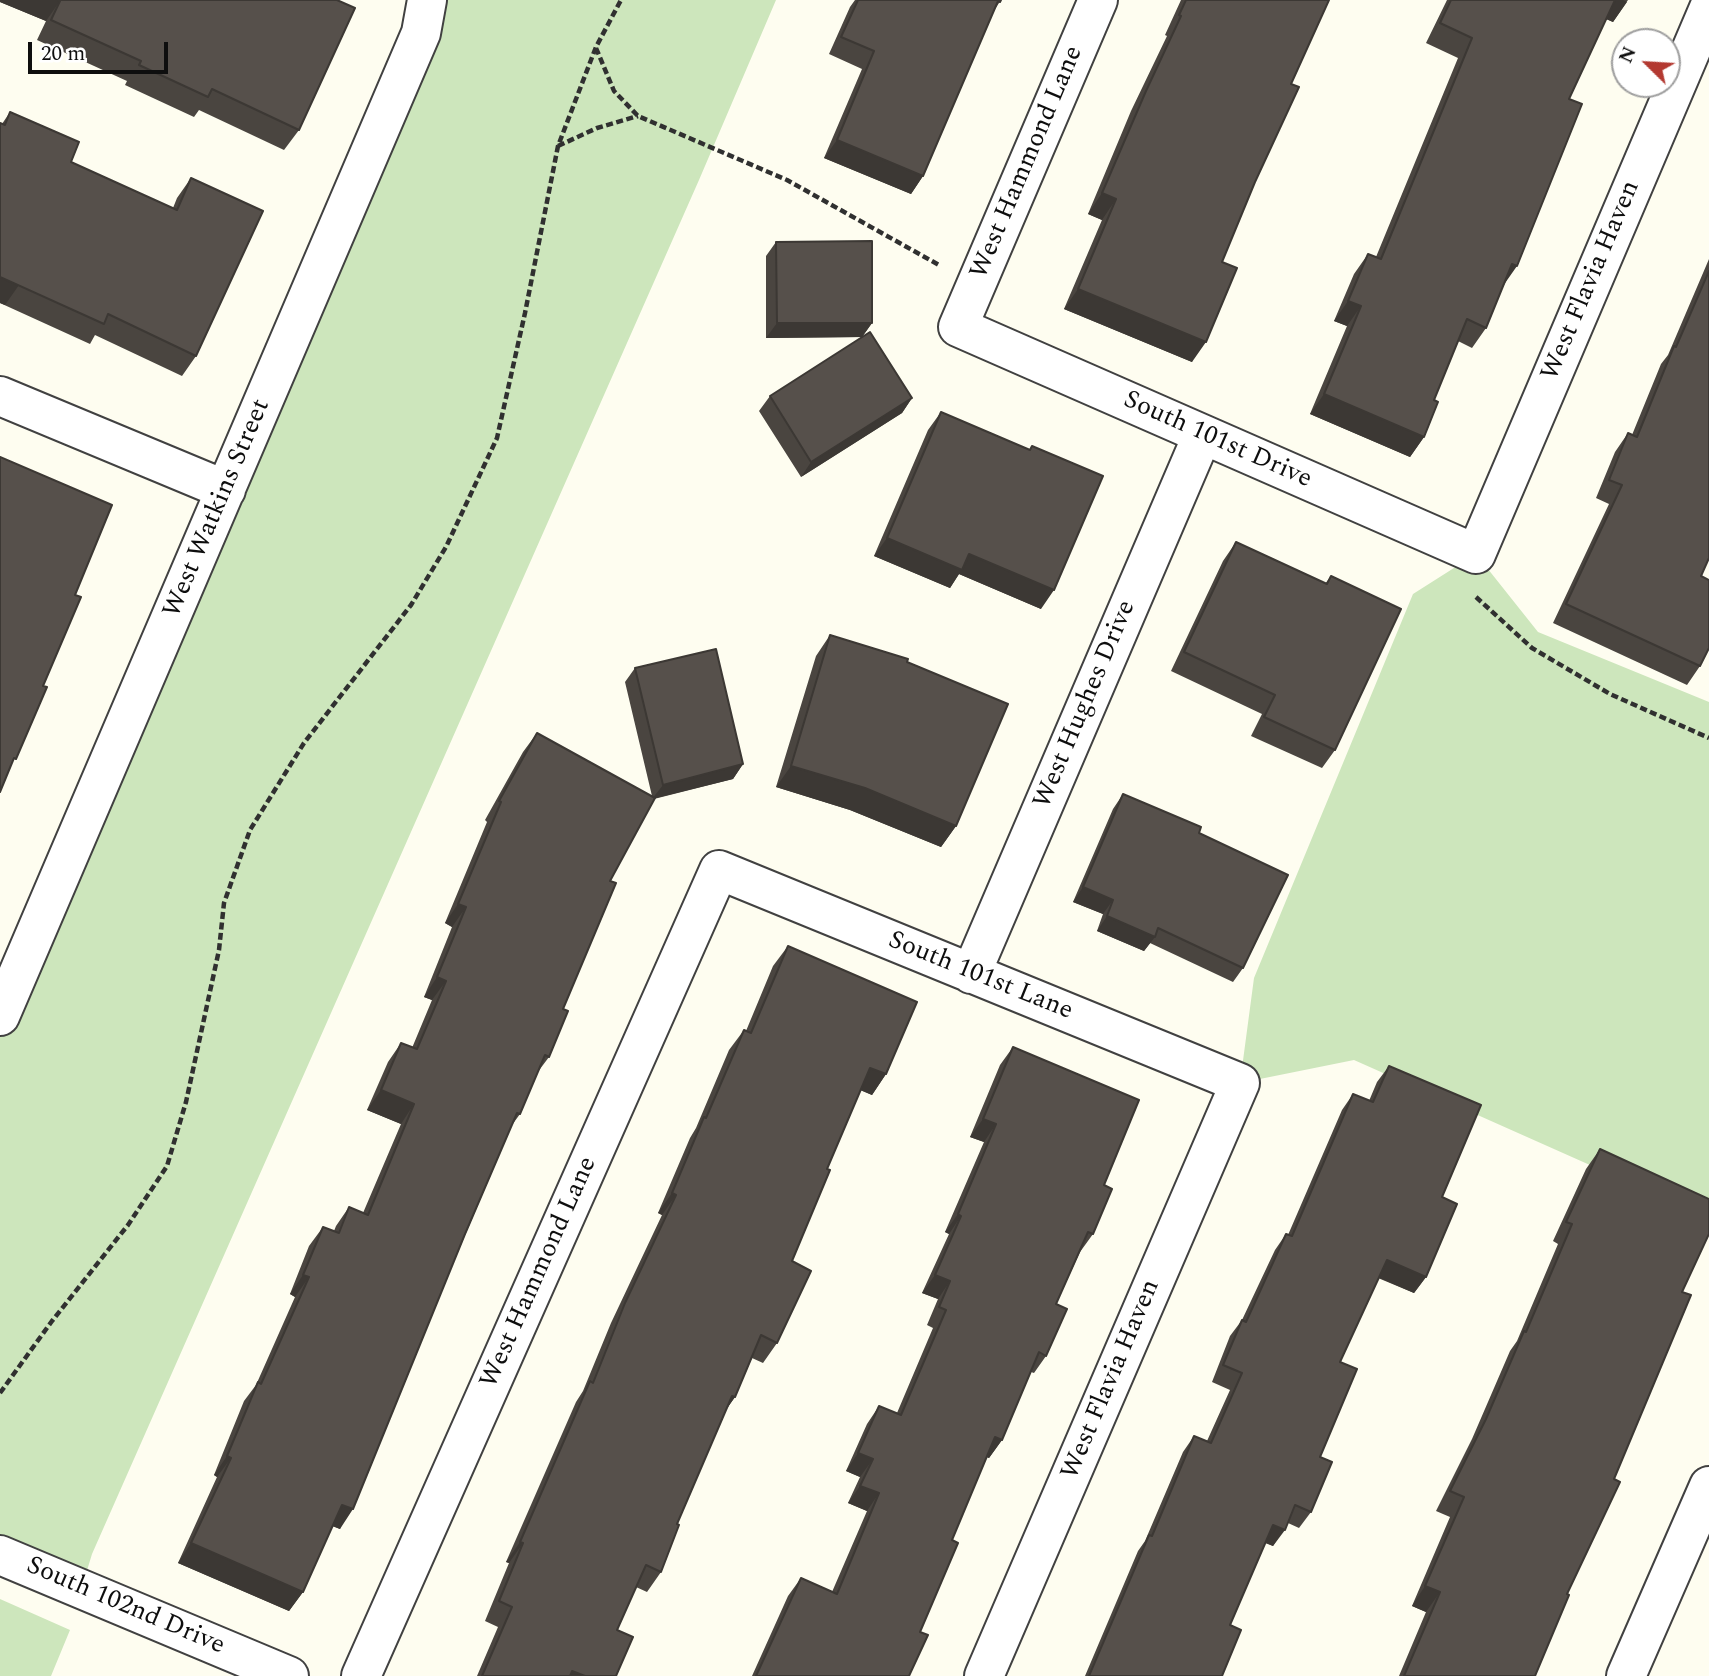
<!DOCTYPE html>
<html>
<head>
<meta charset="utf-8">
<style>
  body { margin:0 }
  #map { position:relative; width:1709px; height:1676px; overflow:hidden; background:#fefdf0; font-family:Spectral,serif }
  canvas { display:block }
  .north { position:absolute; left:1611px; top:28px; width:70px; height:70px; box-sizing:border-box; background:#fff; border:2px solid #9f9f9f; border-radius:50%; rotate:294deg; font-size:19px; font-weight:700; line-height:28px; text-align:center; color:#0e0e0e }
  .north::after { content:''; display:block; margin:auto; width:24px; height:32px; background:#b33931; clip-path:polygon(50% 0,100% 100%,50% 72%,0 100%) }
  .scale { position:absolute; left:28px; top:42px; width:140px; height:32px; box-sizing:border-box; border:4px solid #0e0e0e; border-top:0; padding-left:9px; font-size:21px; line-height:24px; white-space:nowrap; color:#0e0e0e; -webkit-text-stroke:5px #fff; paint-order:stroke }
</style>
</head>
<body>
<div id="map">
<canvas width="1709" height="1676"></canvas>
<div class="north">N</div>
<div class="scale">20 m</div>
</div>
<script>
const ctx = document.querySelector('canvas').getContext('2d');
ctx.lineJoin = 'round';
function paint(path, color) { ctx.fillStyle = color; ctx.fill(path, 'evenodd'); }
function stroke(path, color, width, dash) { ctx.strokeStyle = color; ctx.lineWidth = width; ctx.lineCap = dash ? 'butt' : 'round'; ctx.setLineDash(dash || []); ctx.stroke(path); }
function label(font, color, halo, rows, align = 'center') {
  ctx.font = font + ' Spectral,serif'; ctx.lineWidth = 7; ctx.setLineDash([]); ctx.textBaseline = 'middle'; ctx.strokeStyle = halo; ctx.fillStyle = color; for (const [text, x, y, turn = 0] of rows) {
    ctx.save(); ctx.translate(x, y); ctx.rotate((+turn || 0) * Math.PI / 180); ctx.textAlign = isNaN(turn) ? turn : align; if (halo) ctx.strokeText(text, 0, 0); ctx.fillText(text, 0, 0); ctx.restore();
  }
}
const green = new Path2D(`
  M427,0h349l-77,180 -607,1374 -10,33 -82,-33v-538z
  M1476,554l62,78 171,70v516l-355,-158 -114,23 14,-105 159,-384z
  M0,1599l70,31 -19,46h-51z`);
const path = new Path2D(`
  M596,48l18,43 24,25 149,64 152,85
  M558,146l39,-18 41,-12
  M1476,597l56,51 78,46 99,44
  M0,1393l52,-72 76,-96 39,-59 19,-64 33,-152 5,-47 26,-73 54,-87 107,-138 35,-58 51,-109 28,-125 33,-167 38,-99 25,-47`);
const street = new Path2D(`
  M1098,0l-140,327 518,227 233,-546
  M0,396l226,94
  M971,974l231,-538
  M0,1016l421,-983 6,-33
  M0,1555l289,121
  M361,1676l358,-806 521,213 -256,593
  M1626,1676l83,-190`);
const wall = new Path2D(`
  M337,0l-38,130 -15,20 -85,-40 -5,7 -69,-32 2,-4 -90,-41 9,-19 -46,-19z
  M855,0h146l-8,12 -70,164 -12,18 -87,-36 38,-89 -33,-15 21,-47z
  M1181,0h148l-38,84 -36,98 -33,80 -30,100 -128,-53 38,-89 -14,-6 43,-103 36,-75 -2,-1z
  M1447,0h181l-15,22 -7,-3 -37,80 -66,187 -17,42 -14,20 -14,-7 -24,59 -10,37 -14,20 -100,-43 37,-88 -13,-5 20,-47 14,-20 8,3 82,-199 -32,-15z
  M10,112l61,50 102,46 4,-10 14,-20 5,178 -14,20 -87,-41 -5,9 -90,-41v-180l2,1z
  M776,242l96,81 -10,14 -96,1v-82z
  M1709,259v299l-8,18 -1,90 -13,19 -134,-62 56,-119 -13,-6 19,-46 13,-19 4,2 29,-71 7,-9z
  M770,396l142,2 -10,15 -101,64 -42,-66z
  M941,412l88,38 3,-4 9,163 -82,-35 -9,14 -76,-32 54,-126z
  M1236,542l89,42 6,-8 4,174 -13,18 -71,-32 11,-22 -91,-43 52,-110z
  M830,635l77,27 49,164 -15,21 -91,-37 -74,-23 40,-131z
  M635,668l108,96 -10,15 -79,20 -44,82 -47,128 -14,48 -12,16 -17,41 -8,11 -172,404 -8,-3 -29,66 -14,19 -111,-48 39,-86 -3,-2 30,-74 12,-16 39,-88 -5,-3 19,-48 14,-19 11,4 2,-5 13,-19 14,6 38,-89 -34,-14 21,-48 13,-19 11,5 20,-48 -8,-3 28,-70 -7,-4 42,-101 -2,-2 38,-68 14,-19 115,63 -27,-114z
  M1123,794l76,39 44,135 -10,14 -83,-39 -6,8 -47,-20 6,-17 -30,-12 40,-93z
  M788,946l98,128 -14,21 -12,-5 -33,79 -35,92 -15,82 -14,20 -11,-5 -17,39 -10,14 -48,113 -16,48 -14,20 -11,-5 -19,43 -1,46h-139l21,-49 -13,-6 24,-58 -3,-1 70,-160 7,-11 28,-68 51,-108 -4,-2 32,-75 6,-10 33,-78 15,-20 2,1 27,-65z
  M1013,1047l91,138 -11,49 -13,18 -24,52 -10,52 -12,17 -3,-1 -29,68 -13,18 -2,-1 -35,83 -32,92 -11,44h-157l36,-80 13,-18 31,14 35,-81 -19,-8 12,-26 -14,-6 21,-47 12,-18 18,7 36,-85 -6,-3 11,-26 -16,-6 27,-59 -4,-2 39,-90 -14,-5 30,-72z
  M1389,1066l53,131 -16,80 -12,16 -36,-15 -38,84 -20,95 -9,55 -12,16 -11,-5 -15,23 -8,-3 -35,82 -8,51h-137l53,-125 7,-10 38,-89 11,-16 13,5 23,-51 -18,-8 18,-46 12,-16 33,-70 11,-16 2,1 54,-125 11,-16 16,7 8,-19z
  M1600,1149l82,143 -115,302 -32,82h-136l27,-64 -14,-6 38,-89 -14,-6 36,-72 38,-88 7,-10 41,-97 -5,-3 33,-72z`);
const shadedWall = new Path2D(`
  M0,0h58l2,1 -14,20 -46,-19z
  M1614,0h9l4,2 -14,20 -11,-5z
  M837,140l86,36 -12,18 -87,-36z
  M1102,193l14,6 -14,21 -14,-6z
  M1512,264l5,2 -14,20z
  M0,277l19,8 -14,20 -5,-2z
  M1078,289l128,53 -14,20 -128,-53z
  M1348,301l13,5 -14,20 -13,-5z
  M777,323h95l-10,14 -96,1z
  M1324,394l100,43 -14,20 -100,-43z
  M912,398l-10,15 -101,64 10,-15z
  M887,538l82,16 85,36 -13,19 -82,-35 -9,14 -76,-32z
  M743,764l-10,15 -81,20 11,-14z
  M791,766l74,22 91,38 -15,21 -91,-37 -74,-23z
  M1083,887l30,13 -10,14 -30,-12z
  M458,904l8,3 -14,20 -7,-4z
  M1107,916l48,21 -11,14 -47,-20z
  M437,977l9,4 -14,19 -8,-3z
  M870,1068l16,6 -14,21 -16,-7z
  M381,1090l33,14 -13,20 -34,-14z
  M983,1119l13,5 -12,18 -14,-5z
  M672,1193l4,2 -14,20 -4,-2z
  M958,1214l3,2 -12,18 -4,-2z
  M1387,1260l39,17 -12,16 -39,-17z
  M303,1275l6,2 -14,20 -5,-3z
  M935,1275l15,6 -12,18 -16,-6z
  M732,1396l3,1 -14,20z
  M995,1437l7,3 -13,18 -7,-3z
  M858,1453l15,6 -13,18 -14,-6z
  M227,1456l4,2 -14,19 -3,-2z
  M860,1486l19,7 -12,18 -19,-8z
  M342,1505l11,4 -13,20 -12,-5z
  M1273,1525l12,5 -12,16 -11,-5z
  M520,1542l3,1 -14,20 -3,-1z
  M191,1543l112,49 -14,19 -111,-48z
  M1425,1586l15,6 -14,20 -14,-6z
  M572,1671l13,5h-17z`);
const building = new Path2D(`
  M58,0h279l18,8 -56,122 -87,-41 -4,8 -69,-32 2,-4 -90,-41 9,-19z
  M858,0h143l-1,2 -2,-1 -75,175 -86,-36 37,-89 -33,-14z
  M1186,0h143l-38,84 8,3 -44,95 -33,80 15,6 -31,74 -128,-53 38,-90 -14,-6 44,-102 35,-75 -2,-1z
  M1451,0h164l-46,99 13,5 -65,162 -5,-2 -26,64 -19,-9 -33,81 4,2 -14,35 -100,-43 37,-88 -13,-5 20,-47 13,5 91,-221 -32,-15z
  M10,112l69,30 -8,20 106,48 14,-32 72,33 -67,145 -88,-42 -4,10 -104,-47v-154l5,2z
  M872,241v82h-95l-1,-81z
  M1709,271v287l-8,18 8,4v68l-9,18 -134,-62 56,-119 -13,-5 19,-47 9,4 37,-91 2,1z
  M870,332l42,66 -101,64 -41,-66z
  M941,412l89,38 2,-4 71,30 -49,114 -85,-36 -7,16 -75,-32z
  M0,457l112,48 -37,90 6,2 -38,89 4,1 -31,72 -2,-1 -14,34z
  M1236,542l91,42 4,-8 70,33 -66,141 -71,-33 11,-22 -91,-43z
  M830,635l78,24 -1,3 101,42 -52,122 -91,-38 -74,-22z
  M716,649l27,115 -80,21 -28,-117z
  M537,733l118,65 -45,83 6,2 -53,126 5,2 -19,46 -4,-2 -25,59 -3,-1 -52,121 -112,275 -11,-4 -39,87 -112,-49 40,-85 -4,-2 31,-74 3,2 48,-107 -6,-2 20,-48 16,6 10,-26 19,8 46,-111 -33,-14 20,-47 16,6 29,-68 -9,-4 29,-70 -8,-3 43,-102 -2,-1z
  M1123,794l78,33 -2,6 89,42 -45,93 -85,-40 -3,9 -48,-21 6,-16 -30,-13z
  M788,946l129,56 -31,72 -16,-6 -43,101 3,1 -38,91 19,10 -34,72 -16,-8 -26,62 -3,-1 -55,128 2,1 -18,47 -15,-7 -29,65 16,7 -17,39h-31l-13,-5 -2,5h-88l30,-69 -13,-6 24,-58 -3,-1 70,-161 3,2 32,-80 51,-108 -4,-2 32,-76 2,1 38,-88 7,3z
  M1013,1047l126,53 -35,85 8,4 -19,45 -5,-2 -32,72 11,5 -21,47 -7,-4 -37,88 -7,-3 -43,103 6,3 -38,89 8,3 -19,41h-153l45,-98 36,16 42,-101 -19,-7 13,-27 -15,-6 21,-47 22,9 45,-105 -7,-3 11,-26 -15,-6 26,-59 -3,-2 38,-90 -13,-5z
  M1389,1066l92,39 -39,92 15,7 -31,73 -39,-17 -47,102 17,7 -37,88 12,5 -21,50 -16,-7 -10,25 -12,-5 -43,100 11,5 -19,46h-133l60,-141 3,1 42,-100 17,7 31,-70 -19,-8 19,-45 4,2 40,-88 6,2 61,-142 20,8z
  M1600,1149l109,50v35l-27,58 9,3 -77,184 6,3 -53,112 2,1 -34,81h-131l36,-84 -15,-6 39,-89 -14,-6 36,-72 38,-88 2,1 46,-108 -6,-2z`);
const streetNames = [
  ["West Hammond Lane",1028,163,-67],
  ["West Flavia Haven",1592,281,-67],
  ["South 101st Drive",1217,441,24],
  ["West Watkins Street",218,509,-67],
  ["West Hughes Drive",1086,705,-67],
  ["South 101st Lane",980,977,22],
  ["West Hammond Lane",540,1273,-66],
  ["West Flavia Haven",1112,1380,-67],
  ["South 102nd Drive",125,1607,23]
];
paint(green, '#cde6bc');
stroke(street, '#414141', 42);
stroke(path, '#303030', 4.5, [7, 3.5]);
stroke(street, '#fff', 38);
paint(wall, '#4a4540');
paint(shadedWall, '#3c3834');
paint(building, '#56504b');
stroke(building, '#3c3834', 2);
label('26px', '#0e0e0e', '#fff', streetNames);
</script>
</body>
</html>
